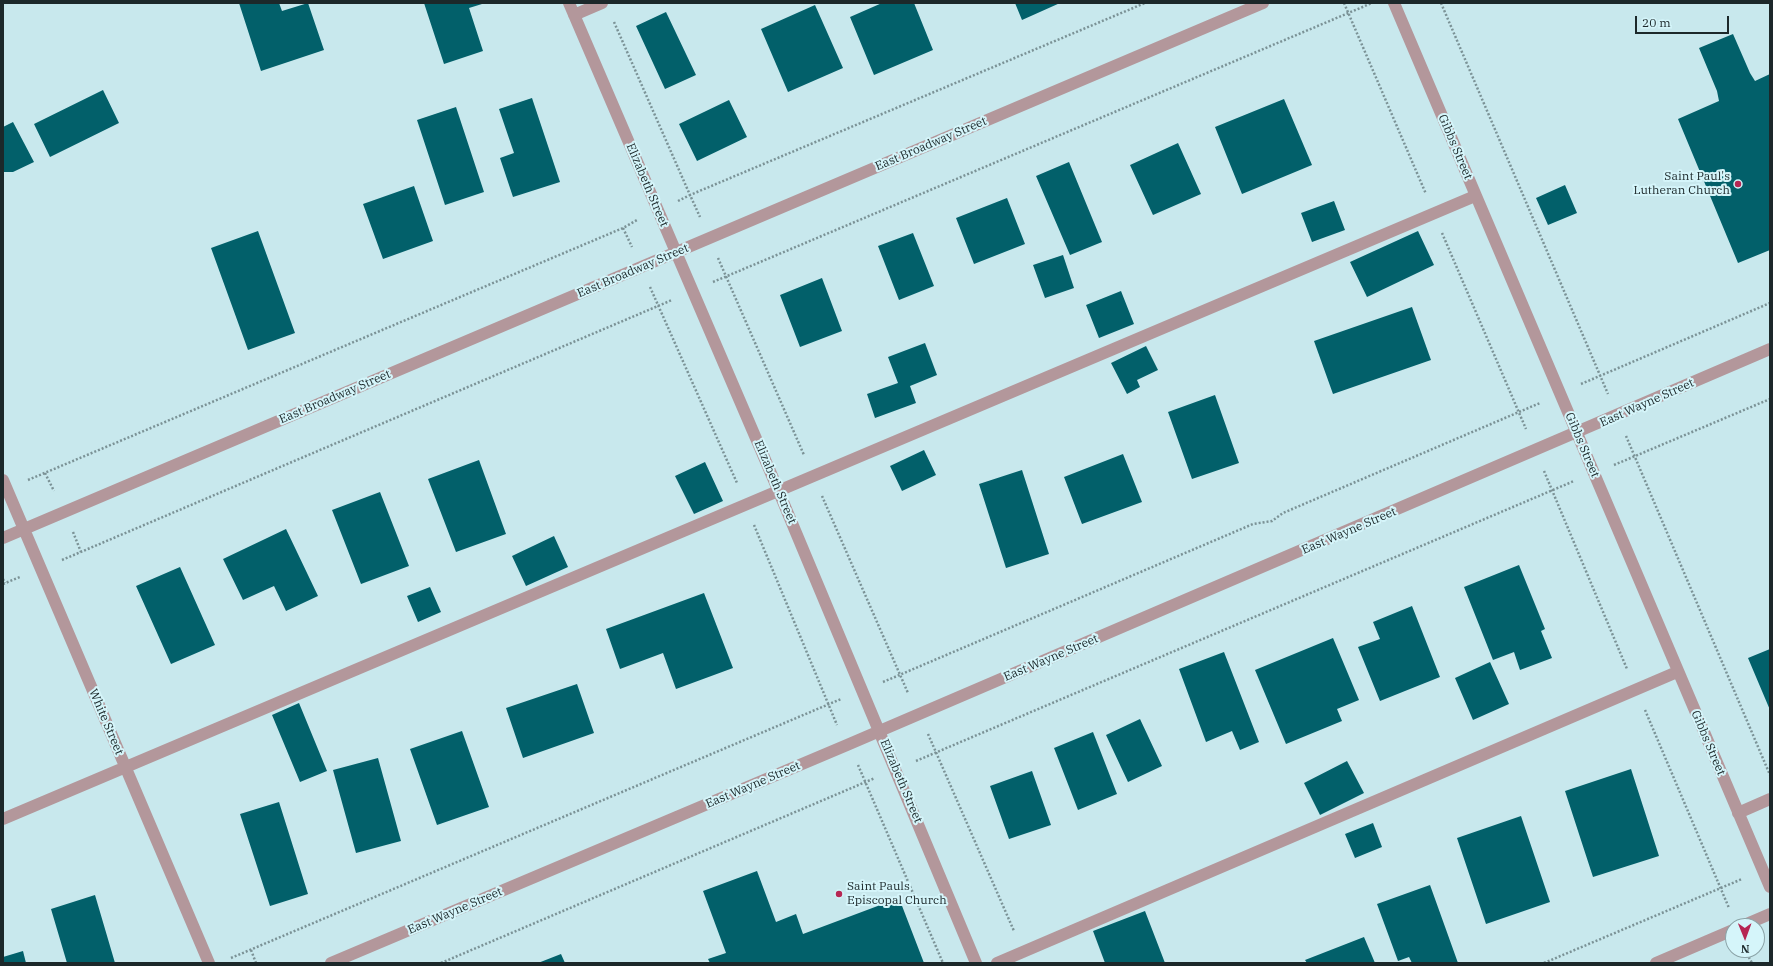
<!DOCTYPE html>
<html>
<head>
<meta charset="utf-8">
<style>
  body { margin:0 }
  #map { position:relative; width:1773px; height:966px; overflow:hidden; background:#c8e8ed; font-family:"IBM Plex Serif",serif }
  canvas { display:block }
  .frame { position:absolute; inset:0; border:4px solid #1c282a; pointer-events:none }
  .north { position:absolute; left:1725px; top:918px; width:40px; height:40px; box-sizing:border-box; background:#d5f5fa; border:1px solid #8ba3a7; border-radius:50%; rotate:179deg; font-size:11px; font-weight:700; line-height:16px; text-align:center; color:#1c282a }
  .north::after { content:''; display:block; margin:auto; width:14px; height:18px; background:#b62653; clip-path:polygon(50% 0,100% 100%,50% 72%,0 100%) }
  .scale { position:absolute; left:1635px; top:16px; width:94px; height:18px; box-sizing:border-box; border:2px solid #1c282a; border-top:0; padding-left:5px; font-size:12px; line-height:14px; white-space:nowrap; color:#1c282a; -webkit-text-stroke:3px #d5f5fa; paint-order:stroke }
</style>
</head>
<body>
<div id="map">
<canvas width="1773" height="966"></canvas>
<div class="frame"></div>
<div class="north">N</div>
<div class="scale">20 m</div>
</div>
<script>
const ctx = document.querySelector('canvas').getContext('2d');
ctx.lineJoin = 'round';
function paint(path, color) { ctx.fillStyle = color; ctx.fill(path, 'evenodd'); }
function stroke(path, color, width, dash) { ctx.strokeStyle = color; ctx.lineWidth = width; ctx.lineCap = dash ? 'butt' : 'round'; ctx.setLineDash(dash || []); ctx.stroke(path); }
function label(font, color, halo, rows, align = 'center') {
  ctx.font = font + ' "IBM Plex Serif",serif'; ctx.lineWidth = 4; ctx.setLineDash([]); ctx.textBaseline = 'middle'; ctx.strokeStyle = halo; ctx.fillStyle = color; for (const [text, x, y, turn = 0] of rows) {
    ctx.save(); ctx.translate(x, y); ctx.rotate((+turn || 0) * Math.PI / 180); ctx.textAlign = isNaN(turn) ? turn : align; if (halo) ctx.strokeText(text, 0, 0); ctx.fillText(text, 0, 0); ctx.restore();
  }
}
const building = new Path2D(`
  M239,3h40l3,8 26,-8 16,47 -63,21z
  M424,3h58v1l-13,4 14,43 -39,13z
  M882,3h32l19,47 -59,25 -24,-58z
  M1015,3h45l-38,17z
  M815,5l28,63 -55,24 -27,-63z
  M666,12l30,63 -31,14 -29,-63z
  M1733,34l17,39 5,8 15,-7v176l-32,13 -60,-144 41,-18 -2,-10 -18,-43z
  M103,90l16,33 -69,34 -16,-33z
  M532,98l28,84 -47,15 -13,-39 14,-5 -15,-44z
  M1284,99l28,66 -70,29 -27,-67z
  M729,100l18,37 -50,24 -18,-37z
  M456,107l28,85 -39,13 -28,-85z
  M13,122l21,40 -21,10h-10v-45z
  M1178,143l23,51 -48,21 -23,-50z
  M1069,162l33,80 -32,13 -34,-79z
  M1565,185l12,28 -29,12 -12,-27z
  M414,186l19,55 -50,18 -20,-55z
  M1007,198l18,46 -51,20 -18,-46z
  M1334,201l11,29 -33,12 -11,-29z
  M258,231l37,102 -47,17 -37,-102z
  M1418,231l16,34 -67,32 -17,-35z
  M913,233l21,53 -35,14 -21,-54z
  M1063,255l11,33 -29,10 -12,-33z
  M822,278l20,53 -42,16 -20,-52z
  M1121,291l13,33 -35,14 -13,-33z
  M1412,307l19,53 -98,34 -19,-53z
  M925,343l12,32 -27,11 6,17 -41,15 -8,-24 31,-11 -10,-26z
  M1146,346l12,24 -21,10 3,7 -13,7 -16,-31z
  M1215,395l24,68 -47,16 -24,-67z
  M924,450l12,25 -34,16 -12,-25z
  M1123,454l19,48 -60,22 -18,-47z
  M479,460l27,74 -50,18 -28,-73z
  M705,462l18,39 -29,13 -19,-38z
  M1022,470l27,84 -43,14 -27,-84z
  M380,492l29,74 -48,18 -29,-74z
  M286,529l32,67 -32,15 -12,-25 -31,14 -20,-41z
  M554,536l14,31 -42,19 -14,-30z
  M1519,565l26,64 -4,2 11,27 -32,12 -6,-18 -21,8 -29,-73z
  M180,567l35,78 -44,19 -35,-78z
  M430,587l11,25 -23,10 -11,-26z
  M704,593l29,75 -57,21 -13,-36 -43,16 -14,-40z
  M1412,606l28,71 -60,24 -22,-54 22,-8 -7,-17z
  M1333,638l26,62 -22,9 5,12 -56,23 -31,-74z
  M1770,649v61l-22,-52z
  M1224,652l35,90 -19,8 -8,-19 -26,11 -27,-73z
  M1490,662l19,42 -36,16 -18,-42z
  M577,684l17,49 -71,25 -17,-50z
  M299,703l28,68 -27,11 -28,-67z
  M1140,719l22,47 -34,16 -22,-47z
  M462,731l27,76 -52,18 -27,-76z
  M1093,732l24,62 -39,16 -24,-62z
  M378,758l23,83 -45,12 -23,-83z
  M1347,761l17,32 -44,22 -16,-32z
  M1631,769l28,87 -66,21 -28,-86z
  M1032,771l19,54 -42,14 -19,-53z
  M279,802l29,92 -38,12 -30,-92z
  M1521,816l29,86 -64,22 -29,-86z
  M1373,823l9,24 -27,11 -10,-24z
  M757,871l19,51 20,-8 7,20 96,-36 25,65h-214l-2,-4 18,-6 -23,-62z
  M1430,885l28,78h-46l-3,-6 -11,4 -21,-57z
  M95,895l20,68h-48l-16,-54z
  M1145,911l20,52h-60l-12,-32z
  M1364,937l11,26h-68l-2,-3z
  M23,951l3,12h-23v-6z
  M561,954l4,9h-27z`);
const path = new Path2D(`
  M1344,3l82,191
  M1441,3l167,391
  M614,22l76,173 455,-192
  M678,201l12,-6 10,22
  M623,228l9,19
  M1442,233l84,196
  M718,258l86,197
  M713,282l659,-279
  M650,287l87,196
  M1581,384l189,-81
  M1626,436l144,339
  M1614,465l156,-66
  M1544,471l83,198
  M45,473l9,18
  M28,480l595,-252 14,-8
  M822,496l86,197
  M754,525l83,200
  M73,532l8,20
  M62,560l610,-260
  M3,579l2,4
  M3,584l17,-7
  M883,682l370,-158 19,-3 11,-8 257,-110
  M1645,710l84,198
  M928,734l86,197
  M916,761l658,-280
  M858,765l85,198
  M251,950l5,13
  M1745,950l7,13
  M231,958l610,-259
  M441,963l434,-185
  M1544,963l198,-84`);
const minor = new Path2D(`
  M569,3l210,489 197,471
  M1394,3l376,884
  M574,15l28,-12
  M3,480l206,483
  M3,538l1260,-535
  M1738,813l32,-14
  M3,819l1472,-623
  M1742,926l28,-12
  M331,963l516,-218 923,-396
  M997,963l680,-291
  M1656,963l77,-33`);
const markers = [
  [1738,184,4,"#b62653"],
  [839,894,4,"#b62653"]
];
const streetNames = [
  ["East Broadway Street",931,144,-23],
  ["Gibbs Street",1455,147,67],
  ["Elizabeth Street",647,185,67],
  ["East Broadway Street",633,271,-23],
  ["East Broadway Street",335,397,-23],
  ["East Wayne Street",1647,403,-24],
  ["Gibbs Street",1582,445,67],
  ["Elizabeth Street",775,482,67],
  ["East Wayne Street",1349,531,-23],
  ["East Wayne Street",1051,658,-23],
  ["White Street",106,722,67],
  ["Gibbs Street",1708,743,67],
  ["Elizabeth Street",901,781,67],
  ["East Wayne Street",753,785,-23],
  ["East Wayne Street",455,911,-23]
];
const poiNames = [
  ["Saint Paul's",1730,177],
  ["Lutheran Church",1730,191],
  ["Saint Pauls",847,887,"left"],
  ["Episcopal Church",847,901,"left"]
];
paint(building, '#02606a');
stroke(path, '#7b9296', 2.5, [2, 2]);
stroke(minor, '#b3979b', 12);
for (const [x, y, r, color] of markers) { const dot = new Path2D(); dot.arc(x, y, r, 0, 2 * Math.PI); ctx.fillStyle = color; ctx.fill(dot); stroke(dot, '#d5f5fa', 1.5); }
label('12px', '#1c282a', '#d5f5fa', streetNames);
label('12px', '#1c282a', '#d5f5fa', poiNames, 'right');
</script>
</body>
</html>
